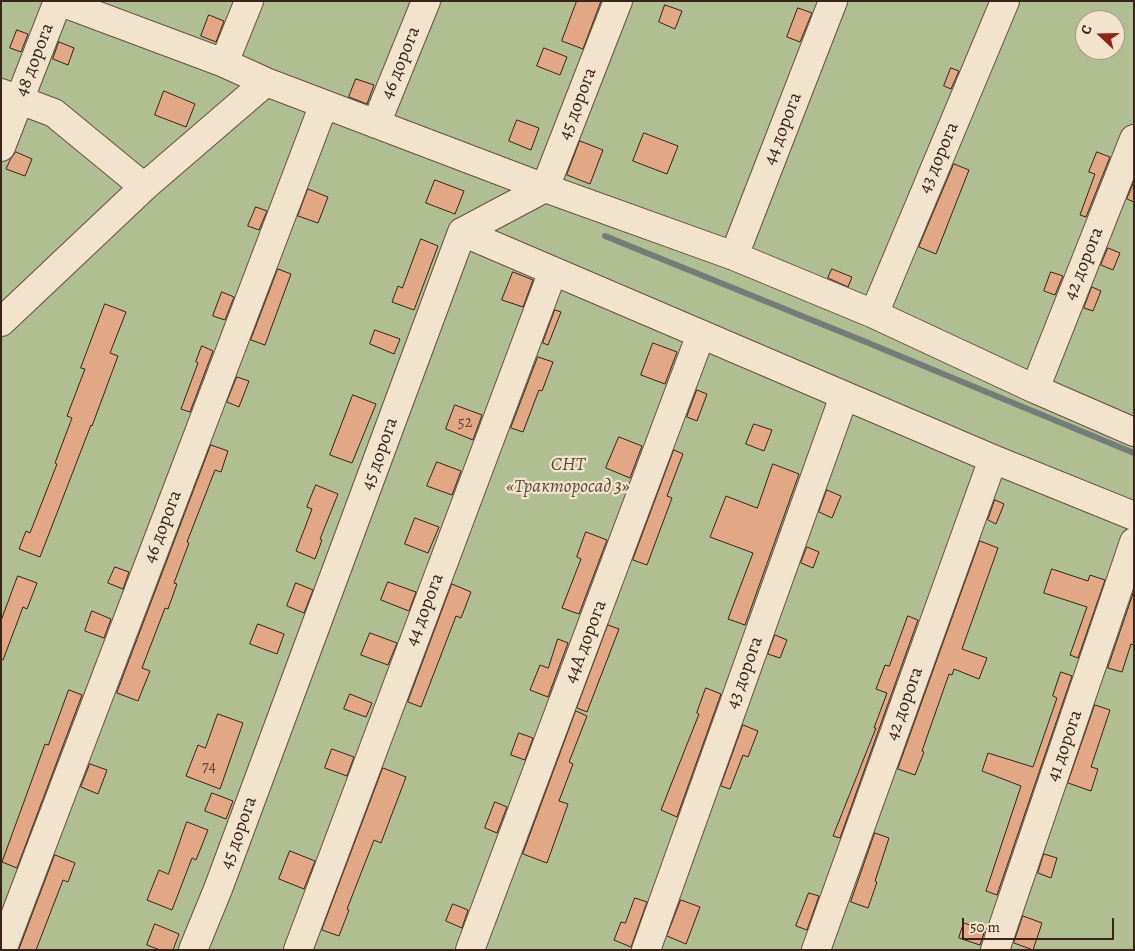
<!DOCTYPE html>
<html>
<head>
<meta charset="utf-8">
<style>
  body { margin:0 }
  #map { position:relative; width:1135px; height:951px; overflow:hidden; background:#ebd4b2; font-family:Alegreya,serif }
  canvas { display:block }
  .frame { position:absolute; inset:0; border:2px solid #3a2319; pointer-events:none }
  .north { position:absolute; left:1075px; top:10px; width:50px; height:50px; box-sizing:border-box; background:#f2e3cd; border:1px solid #a89685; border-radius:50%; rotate:291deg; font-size:14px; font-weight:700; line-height:20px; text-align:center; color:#3a2319 }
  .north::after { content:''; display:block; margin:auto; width:18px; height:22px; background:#8f2418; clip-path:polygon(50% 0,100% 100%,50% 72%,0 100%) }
  .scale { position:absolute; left:962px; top:918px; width:152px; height:22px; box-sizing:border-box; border:2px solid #3a2319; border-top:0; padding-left:6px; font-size:15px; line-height:18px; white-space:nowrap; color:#3a2319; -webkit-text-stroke:4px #f2e3cd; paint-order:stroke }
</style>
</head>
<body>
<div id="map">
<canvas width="1135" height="951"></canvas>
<div class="frame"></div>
<div class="north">С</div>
<div class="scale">50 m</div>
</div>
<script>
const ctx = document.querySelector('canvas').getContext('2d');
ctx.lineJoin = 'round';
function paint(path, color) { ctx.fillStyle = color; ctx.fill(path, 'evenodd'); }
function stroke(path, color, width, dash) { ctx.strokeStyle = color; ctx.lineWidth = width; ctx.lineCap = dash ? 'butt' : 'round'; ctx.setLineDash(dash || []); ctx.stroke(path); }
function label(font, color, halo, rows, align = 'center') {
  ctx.font = font + ' Alegreya,serif'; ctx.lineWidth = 4.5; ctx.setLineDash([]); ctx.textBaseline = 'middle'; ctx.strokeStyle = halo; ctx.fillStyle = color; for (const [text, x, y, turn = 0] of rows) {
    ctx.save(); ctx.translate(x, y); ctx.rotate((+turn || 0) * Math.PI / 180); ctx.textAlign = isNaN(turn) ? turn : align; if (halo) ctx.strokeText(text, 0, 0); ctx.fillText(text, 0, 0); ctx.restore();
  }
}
const green = new Path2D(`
  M1,1h1133v949h-1133zM1085,20h30v30h-30z`);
const stream = new Path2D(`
  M605,236l261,106 268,111`);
const building = new Path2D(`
  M577,1h24l-18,48 -21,-8z
  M665,5l17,6 -7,18 -16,-7z
  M798,8l14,5 -12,29 -13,-5z
  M209,15l15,6 -8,21 -15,-6z
  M17,30l11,4 -7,18 -11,-4z
  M59,42l15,6 -6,17 -15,-6z
  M544,48l23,9 -7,18 -23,-9z
  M951,68l8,3 -8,18 -7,-3z
  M356,79l18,6 -7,19 -18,-7z
  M164,91l31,13 -9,23 -31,-12z
  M517,120l22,8 -8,22 -22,-9z
  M644,133l34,13 -11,28 -34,-13z
  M580,141l23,9 -13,34 -23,-9z
  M16,152l16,7 -7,17 -19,-7 4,-9z
  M1097,152l13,5 -24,60 -6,-2 15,-41 -6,-2z
  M954,164l15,6 -33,84 -17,-7z
  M435,180l29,11 -9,23 -29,-11z
  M1134,182v20l-7,-3z
  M308,189l20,8 -10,26 -20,-7z
  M256,207l11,4 -8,19 -11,-4z
  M421,239l17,7 -24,64 -22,-8 6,-16 4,2z
  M1108,248l12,5 -7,17 -12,-5z
  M278,269l13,5 -26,71 -14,-5z
  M832,269l20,8 -4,10 -20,-9z
  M513,272l20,8 -10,27 -21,-7z
  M1051,272l12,4 -8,19 -11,-4z
  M1092,287l9,4 -8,20 -9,-3z
  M222,292l12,5 -9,23 -12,-4z
  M105,304l21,8 -16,41 8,3 -26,70 -1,-1 -51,132 -21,-8 7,-18 4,2 27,-69 -2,-1 17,-45 -5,-2 18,-47 -4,-1z
  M555,310l6,2 -13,33 -5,-2z
  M375,330l25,9 -6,15 -24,-10z
  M653,343l24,9 -12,32 -24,-9z
  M202,346l11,5 -23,61 -9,-3 17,-46 -2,-1z
  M538,357l15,5 -11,29 -3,-1 -16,42 -12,-4z
  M237,377l12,4 -10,26 -12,-5z
  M697,390l10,4 -10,27 -10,-4z
  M353,395l23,9 -24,59 -22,-8z
  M455,405l27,10 -9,25 -27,-11z
  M754,424l18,6 -8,21 -18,-7z
  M619,437l23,9 -12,32 -24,-10z
  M211,445l17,6 -7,21 -6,-2 -28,72 2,1 -15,40 3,1 -9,25 -3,-1 -23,60 8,3 -12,30 -21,-8z
  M674,450l9,4 -16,42 5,2 -25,67 -14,-5z
  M437,462l24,9 -9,24 -25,-9z
  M773,464l26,10 -54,151 -17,-6 25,-66 -43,-16 16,-41 31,12z
  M316,485l22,9 -18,45 2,1 -7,19 -19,-8 16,-42 -5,-2z
  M827,490l14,6 -9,22 -13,-6z
  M995,500l9,4 -8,20 -8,-4z
  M415,518l24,9 -11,26 -23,-9z
  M586,532l21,8 -28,74 -17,-6 19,-49 -4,-2z
  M980,541l18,7 -36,101 25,9 -8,21 -25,-10 -2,6 -3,-1 -27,77 2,1 -9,23 -17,-6z
  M807,547l12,5 -6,16 -12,-5z
  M115,567l14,5 -6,17 -15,-6z
  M1052,569l36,12 2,-6 15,5 -27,78 -8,-3 17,-48 -43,-14z
  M18,576l19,7 -10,26 -4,-2 -20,53 -2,-1v-38z
  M388,582l28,10 -7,19 -28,-11z
  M296,583l17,7 -9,23 -17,-7z
  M452,584l19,8 -10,26 -5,-2 -35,91 -13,-5z
  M1134,591v54l-3,-1 -9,28 -14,-4z
  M92,611l19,8 -7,19 -19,-7z
  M908,616l10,4 -78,218 -7,-2 43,-108h-2l13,-35 -11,-4 9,-24 4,1z
  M258,624l26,10 -7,20 -27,-10z
  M608,625l11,4 -32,83 -10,-4z
  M370,633l27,10 -9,22 -27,-10z
  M775,635l12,5 -7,18 -12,-4z
  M558,639l10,4 -20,54 -18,-7 10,-25 8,3z
  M1061,672l11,4 -75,219 -11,-4 35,-105 -39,-15 6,-18 45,14 24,-69 -4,-2z
  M706,688l15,6 -44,123 -16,-7 38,-96 -2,-1z
  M69,690l13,5 -65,173 -15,-6 43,-118 3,1z
  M350,694l22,9 -6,14 -22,-8z
  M1095,705l15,5 -19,57 7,2 -7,22 -23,-8z
  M576,711l11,5 -18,46 4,2 -14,37 9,3 -21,59 -24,-9z
  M218,714l25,9 -23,66 -34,-13 12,-31 7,3z
  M743,725l15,6 -10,26 -5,-2 -13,34 -9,-3z
  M519,733l14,5 -8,22 -14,-5z
  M332,749l22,8 -7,19 -22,-8z
  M90,764l17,6 -9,24 -17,-7z
  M383,768l23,9 -25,66 -7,-3 -27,69 2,1 -10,26 -17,-6z
  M212,793l21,8 -7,18 -21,-8z
  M495,802l12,5 -10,26 -12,-5z
  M187,822l21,8 -12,30 -4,-2 -20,52 -25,-10 12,-30 9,4z
  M875,833l14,5 -14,43 2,1 -9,26 -17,-6z
  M290,851l25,10 -11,28 -25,-10z
  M1044,854l13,4 -6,20 -13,-5z
  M55,855l20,8 -7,19 -5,-2 -27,70h-17z
  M809,893l10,3 -12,34 -11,-4z
  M635,898l12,4 -16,45 -17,-7 7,-18 4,1z
  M681,900l19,7 -14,37 -19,-8z
  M453,904l15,6 -6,18 -16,-7z
  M1023,916l19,7 -9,27 -19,-7z
  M964,923l21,7 -5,15 -21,-7z
  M155,924l24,10 -6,16h-13l-13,-5z`);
const minor = new Path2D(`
  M58,1l166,62 42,19 279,106 189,68 140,58 161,75 99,43
  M224,63l25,-62
  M1,93l53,20 90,74
  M376,124l50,-123
  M1,147l57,-146
  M462,232l531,227 141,57
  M734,256l99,-255
  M874,314l131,-313
  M1,322l143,-135 122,-105
  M1035,389l99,-250
  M2,950l322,-846
  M193,950l25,-61 244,-657 83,-44 73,-187
  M298,950l255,-679
  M470,950l231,-616
  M646,950l198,-554
  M816,950l177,-491
  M995,950l139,-408`);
const numberNames = [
  ["52",465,423],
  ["74",209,767]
];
const streetNames = [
  ["48 дорога",35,60,-69],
  ["46 дорога",401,63,-68],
  ["45 дорога",578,104,-69],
  ["44 дорога",783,129,-69],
  ["43 дорога",939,158,-67],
  ["42 дорога",1084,264,-68],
  ["45 дорога",380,454,-70],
  ["46 дорога",163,527,-69],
  ["44 дорога",425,610,-69],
  ["44А дорога",586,642,-69],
  ["43 дорога",745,673,-70],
  ["42 дорога",905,704,-70],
  ["41 дорога",1065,746,-71],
  ["45 дорога",239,833,-70]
];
const parkNames = [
  ["СНТ",568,465],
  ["«Тракторосад 3»",568,487]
];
paint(green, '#b1be91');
stroke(stream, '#757b78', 6);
paint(building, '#e2a885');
stroke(building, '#3a2319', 1);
stroke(minor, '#664f3f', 30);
stroke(minor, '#f2e3cd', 28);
label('16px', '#644434', null, numberNames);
label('19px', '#3a2319', '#f2e3cd', streetNames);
label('italic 19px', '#584a37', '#f2e3cd', parkNames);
</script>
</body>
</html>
